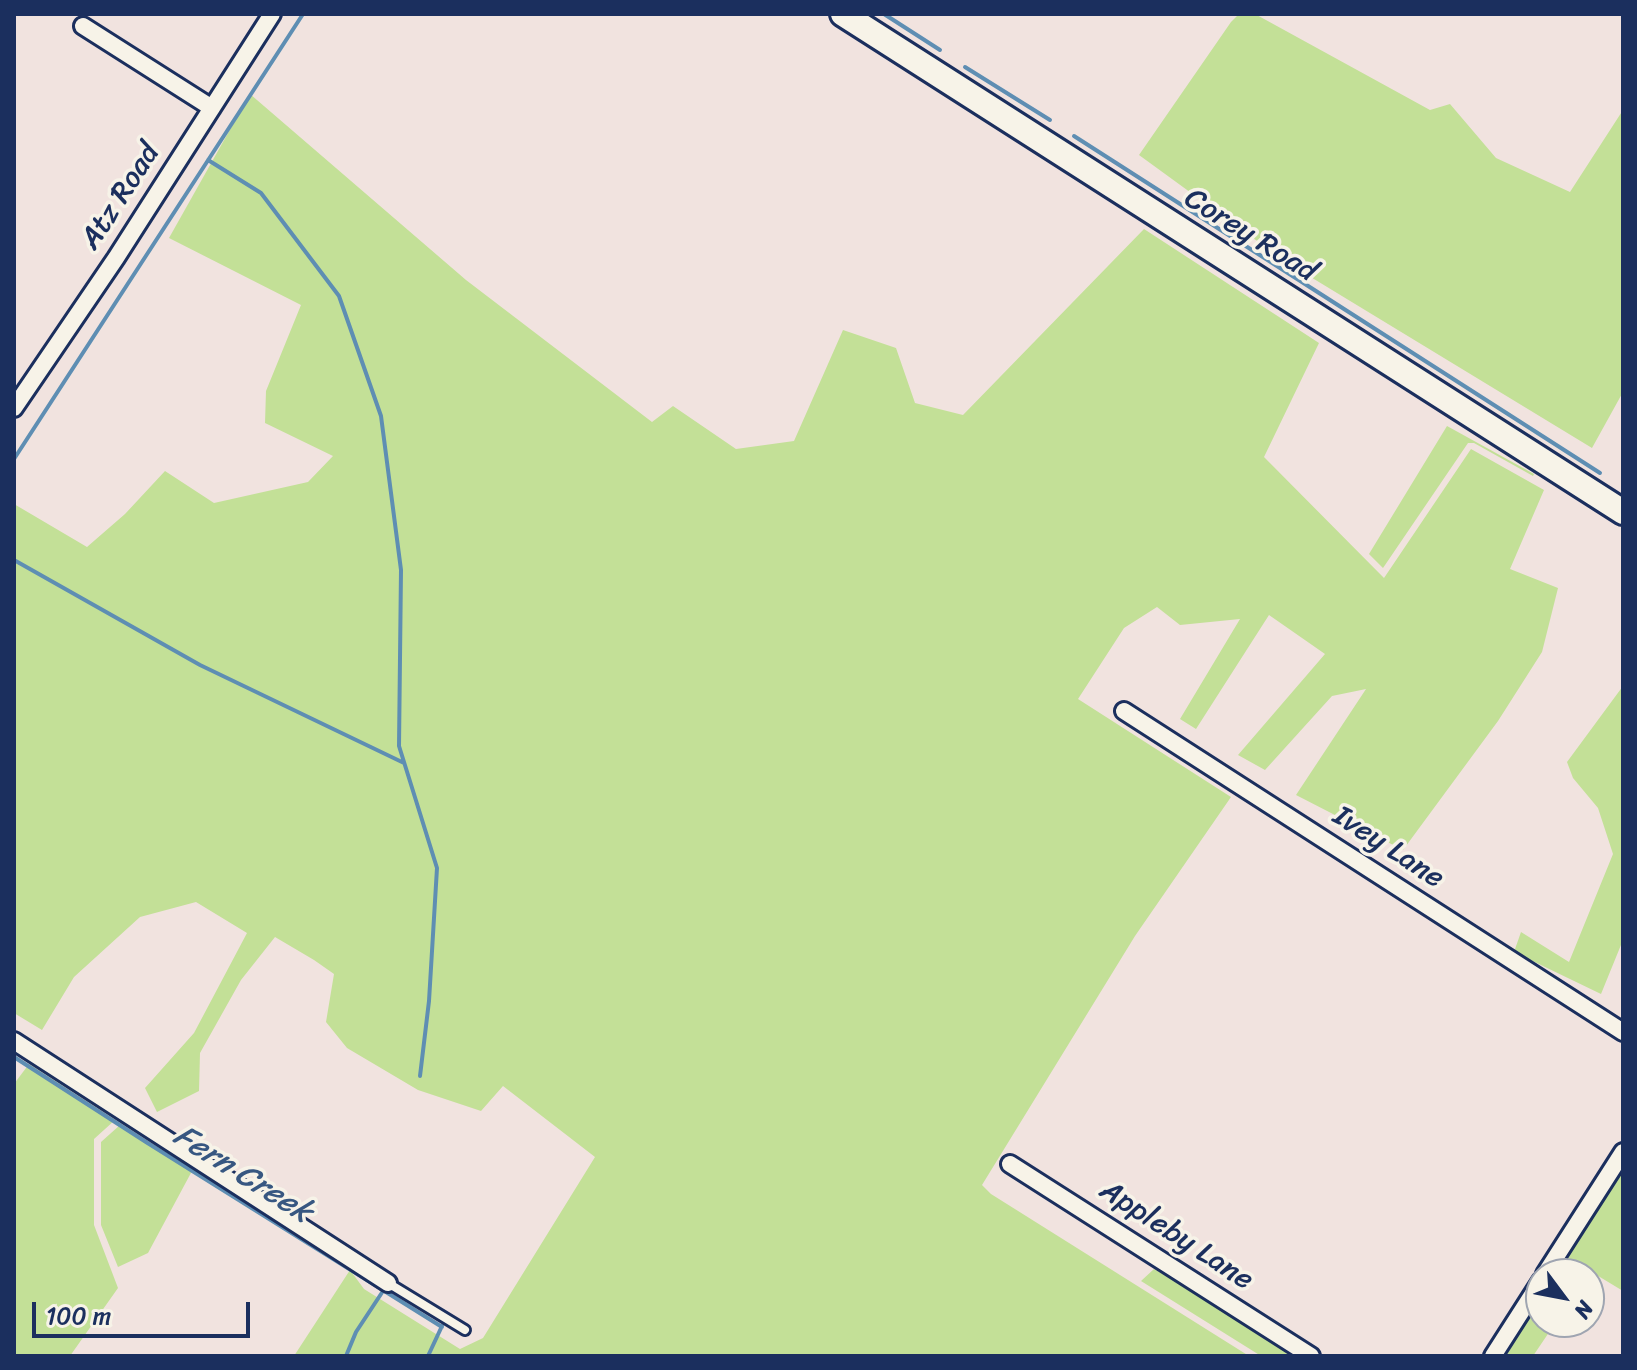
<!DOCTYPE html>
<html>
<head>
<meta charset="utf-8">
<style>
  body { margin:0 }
  #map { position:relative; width:1637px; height:1370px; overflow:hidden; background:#f1e3df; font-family:Sriracha,sans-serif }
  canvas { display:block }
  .frame { position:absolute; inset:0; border:16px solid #1b2f5e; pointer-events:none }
  .north { position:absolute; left:1525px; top:1258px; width:80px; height:80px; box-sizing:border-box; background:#f7f3e8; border:2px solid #9fa5b1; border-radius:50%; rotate:122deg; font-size:22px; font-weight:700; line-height:32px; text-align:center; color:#1b2f5e }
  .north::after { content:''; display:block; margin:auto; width:28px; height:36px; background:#1b2f5e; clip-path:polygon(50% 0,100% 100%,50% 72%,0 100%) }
  .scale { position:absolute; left:32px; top:1302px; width:218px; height:36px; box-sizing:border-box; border:4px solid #1b2f5e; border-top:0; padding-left:10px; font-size:24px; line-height:28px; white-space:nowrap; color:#1b2f5e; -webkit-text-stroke:6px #f7f3e8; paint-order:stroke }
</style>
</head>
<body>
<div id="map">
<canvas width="1637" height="1370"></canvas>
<div class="frame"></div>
<div class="north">N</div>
<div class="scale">100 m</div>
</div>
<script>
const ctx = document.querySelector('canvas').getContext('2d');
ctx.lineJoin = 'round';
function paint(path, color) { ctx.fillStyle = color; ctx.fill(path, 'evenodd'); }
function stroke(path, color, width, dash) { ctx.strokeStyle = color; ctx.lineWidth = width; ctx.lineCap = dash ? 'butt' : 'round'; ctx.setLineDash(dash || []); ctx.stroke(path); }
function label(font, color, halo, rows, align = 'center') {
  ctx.font = font + ' Sriracha,sans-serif'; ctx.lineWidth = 7; ctx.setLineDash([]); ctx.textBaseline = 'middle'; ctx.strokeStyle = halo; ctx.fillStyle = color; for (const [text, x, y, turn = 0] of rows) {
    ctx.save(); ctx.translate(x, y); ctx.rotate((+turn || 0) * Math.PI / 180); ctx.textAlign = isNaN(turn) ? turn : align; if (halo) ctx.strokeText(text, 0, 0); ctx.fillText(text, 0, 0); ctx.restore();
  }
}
const green = new Path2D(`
  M1239,14h16l175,96 20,-6 46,54 74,34 53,-82v282l-31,56 -306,-186 -147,-107 92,-133z
  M250,94l216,186 186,142 21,-16 63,43 58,-8 49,-111 53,18 19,55 48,12 181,-186 175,114 -55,114 120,121 87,-129 73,41 -34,79 48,19 -16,64 -44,69 -95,129 -107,-55 70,-106 -34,7 -67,74 -27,-15 87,-101 -56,-39 -73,114 -16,-10 60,-100 -60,6 -23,-18 -33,21 -46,71 153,98 -96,139 -153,249 9,9 258,162h-955l56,-86 14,19 96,60 23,-11 112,-181 -92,-71 -22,25 -63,-21 -71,-42 -21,-26 8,-48 -20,-14 -39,-23 -34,43 -41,73 -1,38 -42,21 -12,-24 49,-55 53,-100 -51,-31 -56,15 -66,60 -32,53 -28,-17v-509l73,43 38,-33 40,-43 49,32 94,-21 25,-26 -68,-33 1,-32 35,-86 -132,-67z
  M1447,426l87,48 -1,2 -59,-33h-6l-85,125 -14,-14z
  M1623,686v254l-22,54 -87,-42 7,-20 48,30 44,-108 -15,-46 -25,-30 -6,-16z
  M29,1064l86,56 -21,19v86l24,63 -48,68h-56v-272z
  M120,1125l72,46 -44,82 -30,14 -17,-42v-83z
  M1623,1167v124l-33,-20 -2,3h-33z
  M1154,1269l154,87h-47l-120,-75z
  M1541,1297v25h15l-23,34h-27z`);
const stream = new Path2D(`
  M884,14l56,36
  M965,67l85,53
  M1074,136l526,337
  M208,160l53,33 78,103 42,120 20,154 -2,176 38,122 -8,133 -9,75
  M14,459l289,-445
  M14,560l186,105 204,98
  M14,1057l132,85 296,185
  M346,1356l10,-24 27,-41
  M428,1356l14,-30`);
const lane = new Path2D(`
  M388,1283l77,47`);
const street = new Path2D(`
  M83,26l129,82
  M14,408l102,-150 156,-244
  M1124,711l499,321
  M14,1041l374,242
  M1010,1164l301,192
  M1545,1274l78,-122
  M1493,1356l48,-75`);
const secondary = new Path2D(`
  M843,14l780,498`);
const streetNames = [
  ["Atz Road",121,197,-57],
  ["Corey Road",1250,236,32],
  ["Ivey Lane",1388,848,33],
  ["Appleby Lane",1176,1236,33]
];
const waterNames = [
  ["Fern Creek",242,1175,32]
];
paint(green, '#c3e097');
stroke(stream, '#5e8eb3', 4);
stroke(lane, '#1b2f5e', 14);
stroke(street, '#1b2f5e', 22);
stroke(secondary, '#1b2f5e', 30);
stroke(lane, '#f7f3e8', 8);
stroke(street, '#f7f3e8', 16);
stroke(secondary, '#f7f3e8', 24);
label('30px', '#1b2f5e', '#f7f3e8', streetNames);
label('italic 32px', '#375781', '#f7f3e8', waterNames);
</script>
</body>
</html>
